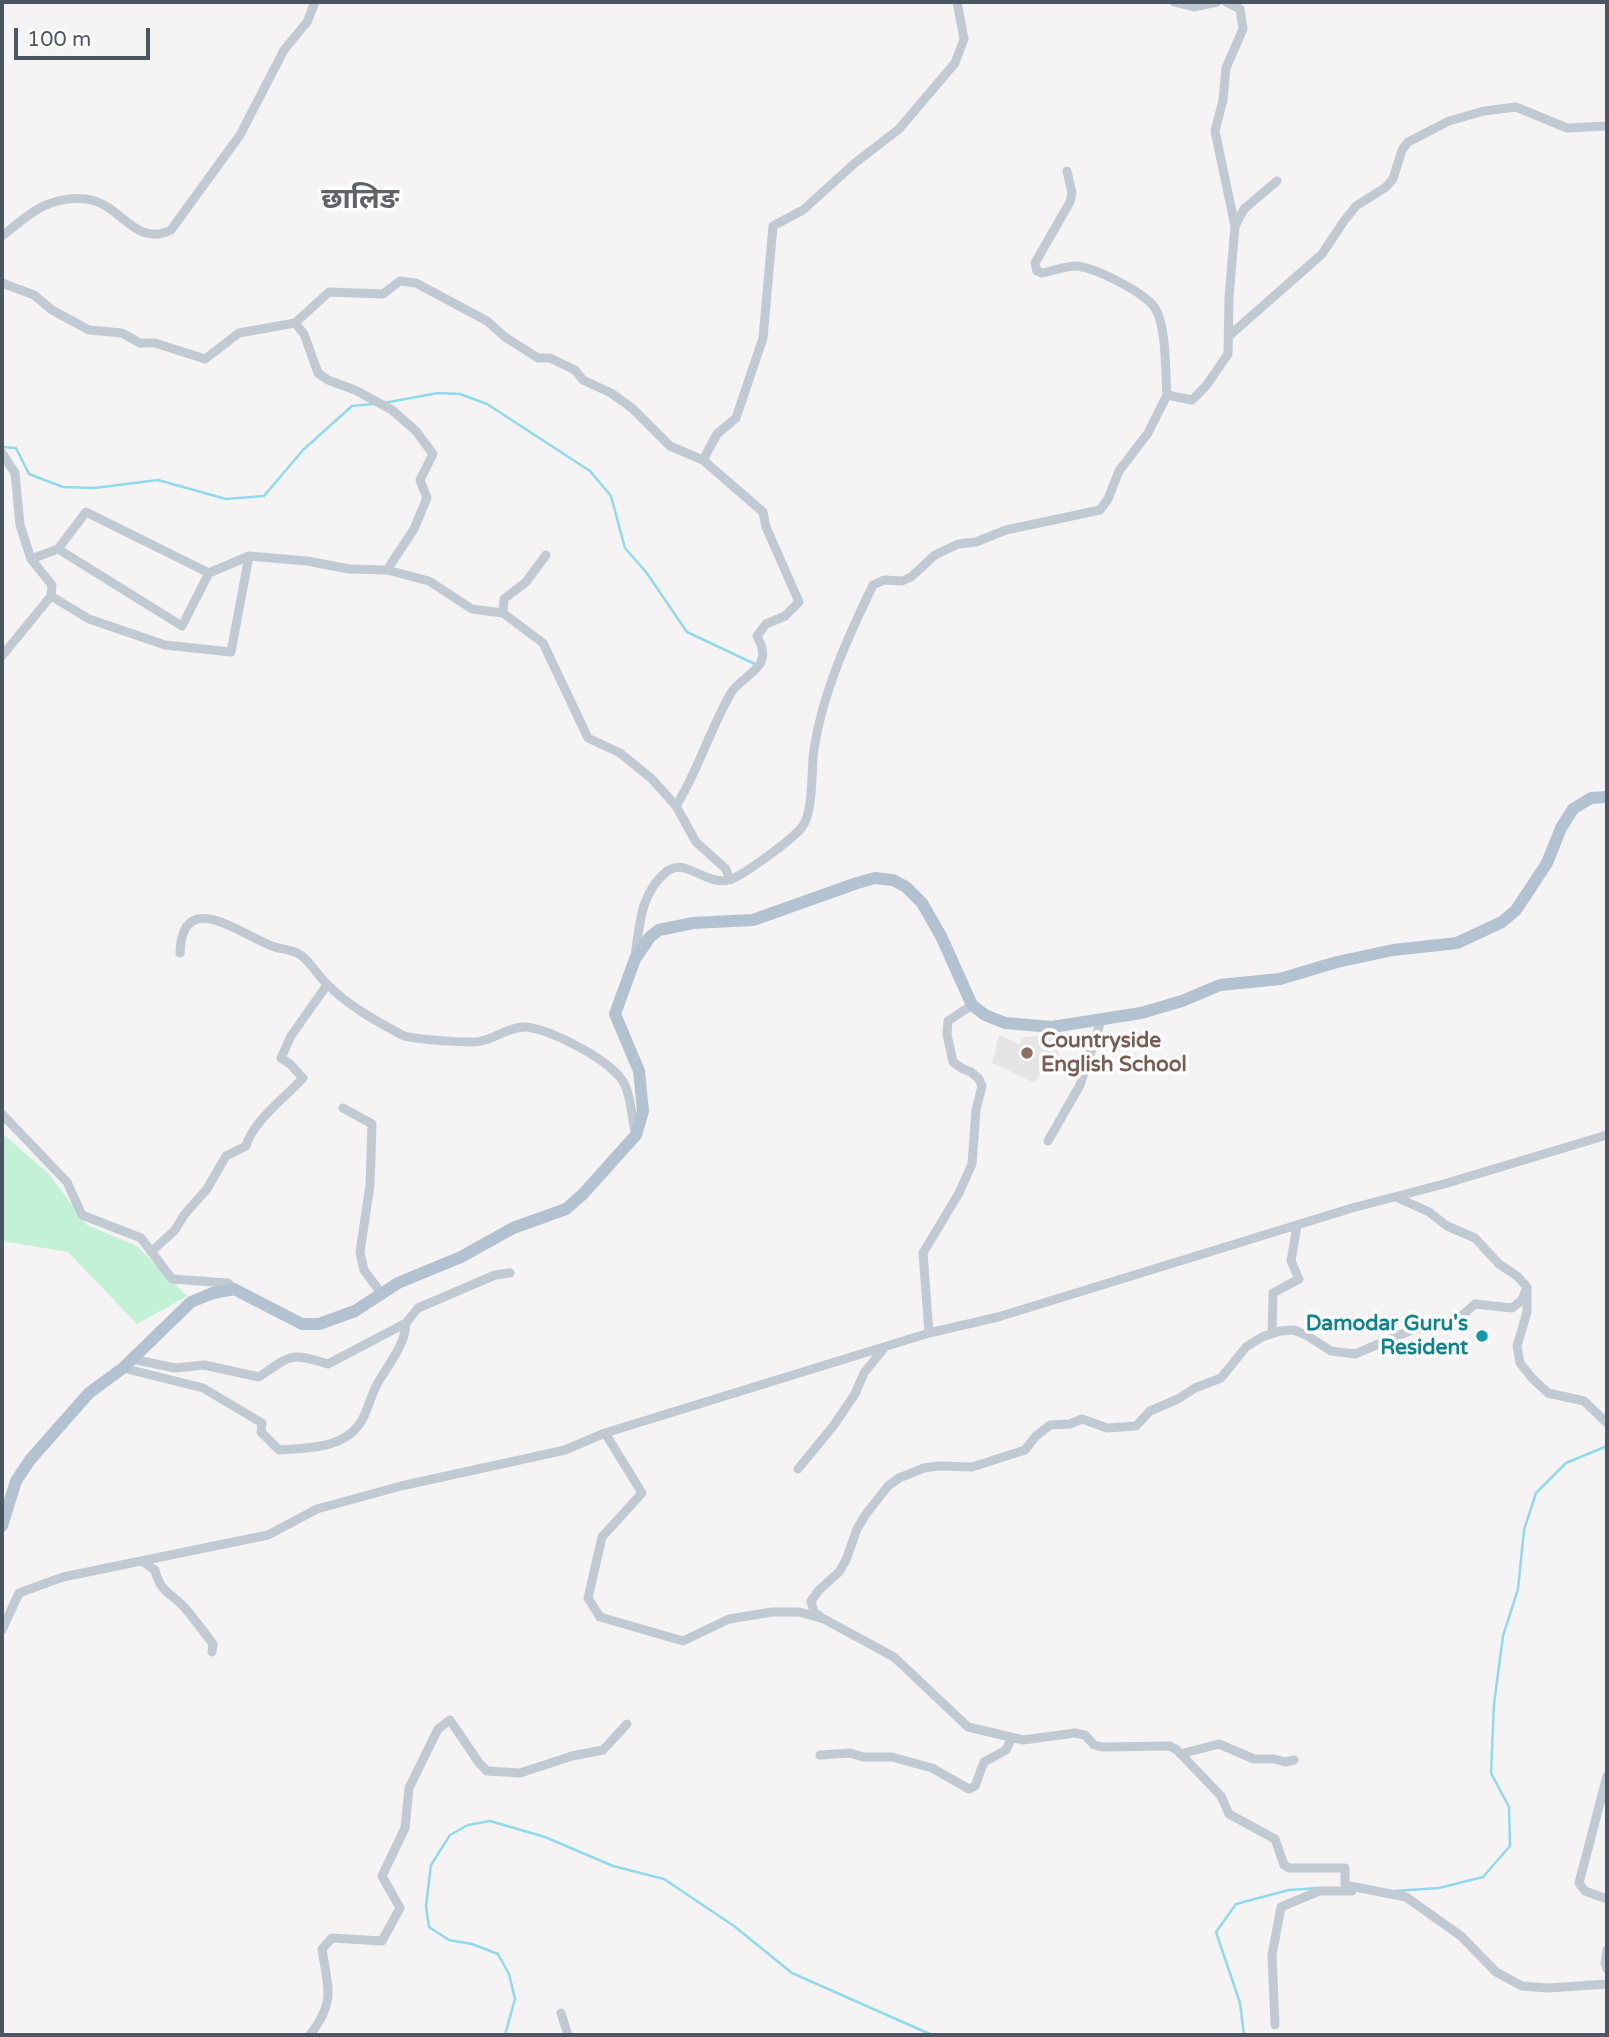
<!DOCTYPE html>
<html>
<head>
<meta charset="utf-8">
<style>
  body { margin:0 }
  #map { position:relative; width:1609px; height:2037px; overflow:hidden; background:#f5f3f3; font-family:"Varela Round",sans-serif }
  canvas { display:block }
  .frame { position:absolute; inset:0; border:4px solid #4a5661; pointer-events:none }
  .scale { position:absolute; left:14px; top:28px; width:136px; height:32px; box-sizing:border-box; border:4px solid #4a5661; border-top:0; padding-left:9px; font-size:21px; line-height:24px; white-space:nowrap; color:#4a5661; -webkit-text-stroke:5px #fff; paint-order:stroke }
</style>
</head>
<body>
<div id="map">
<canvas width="1609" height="2037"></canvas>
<div class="frame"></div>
<div class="scale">100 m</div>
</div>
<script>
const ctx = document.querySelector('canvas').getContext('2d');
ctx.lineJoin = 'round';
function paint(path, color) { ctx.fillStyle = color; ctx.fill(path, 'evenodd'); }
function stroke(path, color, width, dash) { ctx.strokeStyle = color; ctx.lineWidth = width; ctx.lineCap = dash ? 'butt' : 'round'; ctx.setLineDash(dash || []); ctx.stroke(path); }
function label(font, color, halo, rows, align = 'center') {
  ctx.font = font + ' "Varela Round","Noto Sans Devanagari",sans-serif'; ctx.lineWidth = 7; ctx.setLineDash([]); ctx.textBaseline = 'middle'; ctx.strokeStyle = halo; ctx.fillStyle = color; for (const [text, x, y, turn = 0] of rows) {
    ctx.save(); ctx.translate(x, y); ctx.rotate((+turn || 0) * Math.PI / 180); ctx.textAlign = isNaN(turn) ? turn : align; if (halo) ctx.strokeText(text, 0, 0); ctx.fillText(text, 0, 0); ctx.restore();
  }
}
const education = new Path2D(`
  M999,1035l20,9 5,-7 32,-2 4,27 -16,5 -9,16 -43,-20z`);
const green = new Path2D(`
  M2,1133l47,41 38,51 50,21 50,50 -50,28 -69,-72 -66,-11z`);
const stream = new Path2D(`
  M384,403l54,-10 22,1 27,10 103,67 21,25 14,52 21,24 41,60 70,33
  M2,447l14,1 13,26 34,13 31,1 64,-8 68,19 38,-3 39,-46 49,-44 22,-2
  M1394,1891l45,-3 44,-11 27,-31 -1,-39 -18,-34 3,-69 9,-68 15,-47 6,-59 12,-37 30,-30 41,-17
  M505,2035l10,-36 -6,-25 -11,-20 -26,-10 -23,-4 -20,-13 -3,-21 5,-41 19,-30 18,-10 22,-4 55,16 68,29 51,13 70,47 58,47 140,62
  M1244,2035l-4,-32 -24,-71 20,-28 53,-14 29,-2`);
const minor = new Path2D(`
  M1174,2l20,5 23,-5
  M1067,171l5,22 -2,9 -35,61 2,8 5,2c10,-2 21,-6 32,-7 19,0 70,26 81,42 12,20 10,63 12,87l25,5 14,-14 22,-32 1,-57 6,-71 -20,-95 8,-31 3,-32 17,-39 -3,-20 -14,-7
  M1235,226l9,-17 33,-28
  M2,236c13,-10 29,-25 44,-31 14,-6 34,-9 49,-4 26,7 42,46 76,29l69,-95 44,-85 23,-28 8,-20
  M2,283l32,12 18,15 37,20 33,3 18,10h15l50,16 34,-26 56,-10 34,-31 54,2 17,-13 16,2 71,38 18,16 33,21h12l25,12 8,10 28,13 21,15 38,38 33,14
  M295,323l9,11 14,39 10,7 27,10 37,20 24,21 17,23 -13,26 7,18 -13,31 -27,41
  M1230,335l92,-81 22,-33 12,-15 30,-19 7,-8 9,-29 6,-8 41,-21 35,-10 32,-4 51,21 40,-2
  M2,453l13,20 5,52 11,34
  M209,573l-123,-61 -28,37 124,77 27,-53 40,-17 58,5 42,8 38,1 42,11 43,28 31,4 40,30 45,95 32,15 32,26 24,27 20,36 30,27 4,11
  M51,596l38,23 76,26 66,7 18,-96
  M503,613l1,-14 22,-17 20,-27
  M2,656l49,-60 1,-11 -21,-26 27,-10
  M676,806c22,-35 34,-77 55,-113 7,-12 24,-19 30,-31 4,-10 0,-18 -4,-26l9,-12 19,-8 14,-14 -33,-75 -3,-15 -60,-52 14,-26 19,-16 27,-80 10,-112 30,-16 52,-47 44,-34 56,-66 9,-24 -7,-37
  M180,953c2,-66 60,-19 92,-7 10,4 22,3 30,10 10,8 16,20 25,28 20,21 49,37 75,51 8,4 69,9 79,6 14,-3 31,-15 45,-14 25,2 89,35 99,58 6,13 7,32 10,47
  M635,955c5,-31 5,-60 30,-82 6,-5 11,-7 19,-5 15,4 29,16 45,12 14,-4 65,-42 73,-53 12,-15 9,-59 12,-78 9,-58 34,-112 59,-164l11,-5 18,1 9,-4 24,-22 23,-11 18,-2 30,-12 94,-20 8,-11 11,-28 29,-38 19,-38
  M343,1108l29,16 -2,61 -10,67 4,18 17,23
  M2,1114l65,68 15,33 59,23 31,41 56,4 6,6
  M1048,1141l32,-56 21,-64
  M1396,1197l33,15 18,14 28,12 24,26 18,12 10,11v25l-10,34 3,17 12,15 16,15 36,8 23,22
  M151,1252l24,-22 9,-15 23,-26 19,-33 20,-10c7,-25 39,-48 57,-68l-13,-14 -9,-6 10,-22 36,-51
  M929,1333l-6,-80 36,-60 13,-29 4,-54 6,-24 -3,-7 -8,-7 -8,-3 -10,-7 -6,-28 1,-13 24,-16
  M1272,1334l1,-41 26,-14 -8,-18 6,-35
  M132,1359l43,9 29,-3 55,12c32,-22 31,-25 69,-13l78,-41 12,-15 77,-33 15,-2
  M123,1368l80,20 59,35 -1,9 18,18c28,-2 67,-1 83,-30 7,-12 9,-27 17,-39 11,-19 26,-36 27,-58
  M605,1433l37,60 -40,44 -14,61 12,19 83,24 46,-22 43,-7h27l25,7 70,38 74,70 55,13 52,-7 10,2 9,10 8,2 68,-1 7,4 44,46 8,18 46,25 9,26 5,3h56v17l61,12 55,39 35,36 26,14 26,2 59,-4
  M798,1469l36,-44 21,-31 9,-21 21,-26
  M142,1561l13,9c5,22 16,23 30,38 10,12 19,24 28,36l-1,8
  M821,1617l-7,-5 -3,-11 8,-11 20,-18 7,-12 11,-31 9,-15 22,-28 11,-8 25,-10 14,-2 34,1 53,-17 11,-14 14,-11 20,-1 12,-5 25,9 29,-2 14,-15 28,-12 17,-11 26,-10 25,-31 16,-10 18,-6 14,-1 12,5 25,16 24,3 59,-25 35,-2 26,-23 37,4 10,-8 5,-13
  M2,1630l17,-37 44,-16 205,-42 49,-26 84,-23 164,-36 40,-17 324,-100 69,-16 354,-109 92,-24 163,-49
  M1180,1754l39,-10 35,15h20l11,3 9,-2
  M820,1755l30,-2 13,4h29l40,11 37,21 6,-3 9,-24 22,-12 6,-13
  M1607,1776l-28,107 6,8 22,8
  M1607,1950l-2,13 2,6
  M561,2013l7,22
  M1275,2025l-3,-70 9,-48 38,-16h33
  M310,2035c26,-34 18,-46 12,-86l10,-11 50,3 18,-33 -18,-32 23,-48 4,-40 29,-59 12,-9 29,43 8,8 33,2 52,-17 31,-6 24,-26`);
const major = new Path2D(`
  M2,1526l14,-45 14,-21 59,-67 34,-25 68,-66 22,-9 21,-4 68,35h17l36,-13 43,-28 63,-26 52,-29 53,-19 17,-15 53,-59 7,-24 -4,-40 -24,-57 20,-55 15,-22 9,-7 34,-7 60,-3 104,-37 18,-5 18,2 13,7 16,16 19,33 31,69 13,10 20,8 47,4 89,-14 41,-12 38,-16 60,-6 57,-17 56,-12 64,-7 45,-21 14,-12 31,-47 14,-35 12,-19 18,-11 16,-1`);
const markers = [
  [1027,1053,7,"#8d6e63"],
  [1482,1336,7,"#0f9aa8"]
];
const educationNames = [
  ["Countryside",1041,1041],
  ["English School",1041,1065]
];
const cultureNames = [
  ["Damodar Guru's",1468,1324],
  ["Resident",1468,1348]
];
const districtNames = [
  ["छालिङ",360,201]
];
paint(education, '#e6e4e5');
paint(green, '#c3f1d5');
stroke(stream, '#90daee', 2.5);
stroke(minor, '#c1cad2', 9);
stroke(major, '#b3c2d1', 12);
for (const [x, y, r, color] of markers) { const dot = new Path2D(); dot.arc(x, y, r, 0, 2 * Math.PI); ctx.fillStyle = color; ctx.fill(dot); stroke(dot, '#fff', 2.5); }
label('bold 21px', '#785e54', '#fff', educationNames, 'left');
label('bold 21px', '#0d838f', '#fff', cultureNames, 'right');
label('bold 28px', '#5f6368', '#fff', districtNames);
</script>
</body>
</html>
